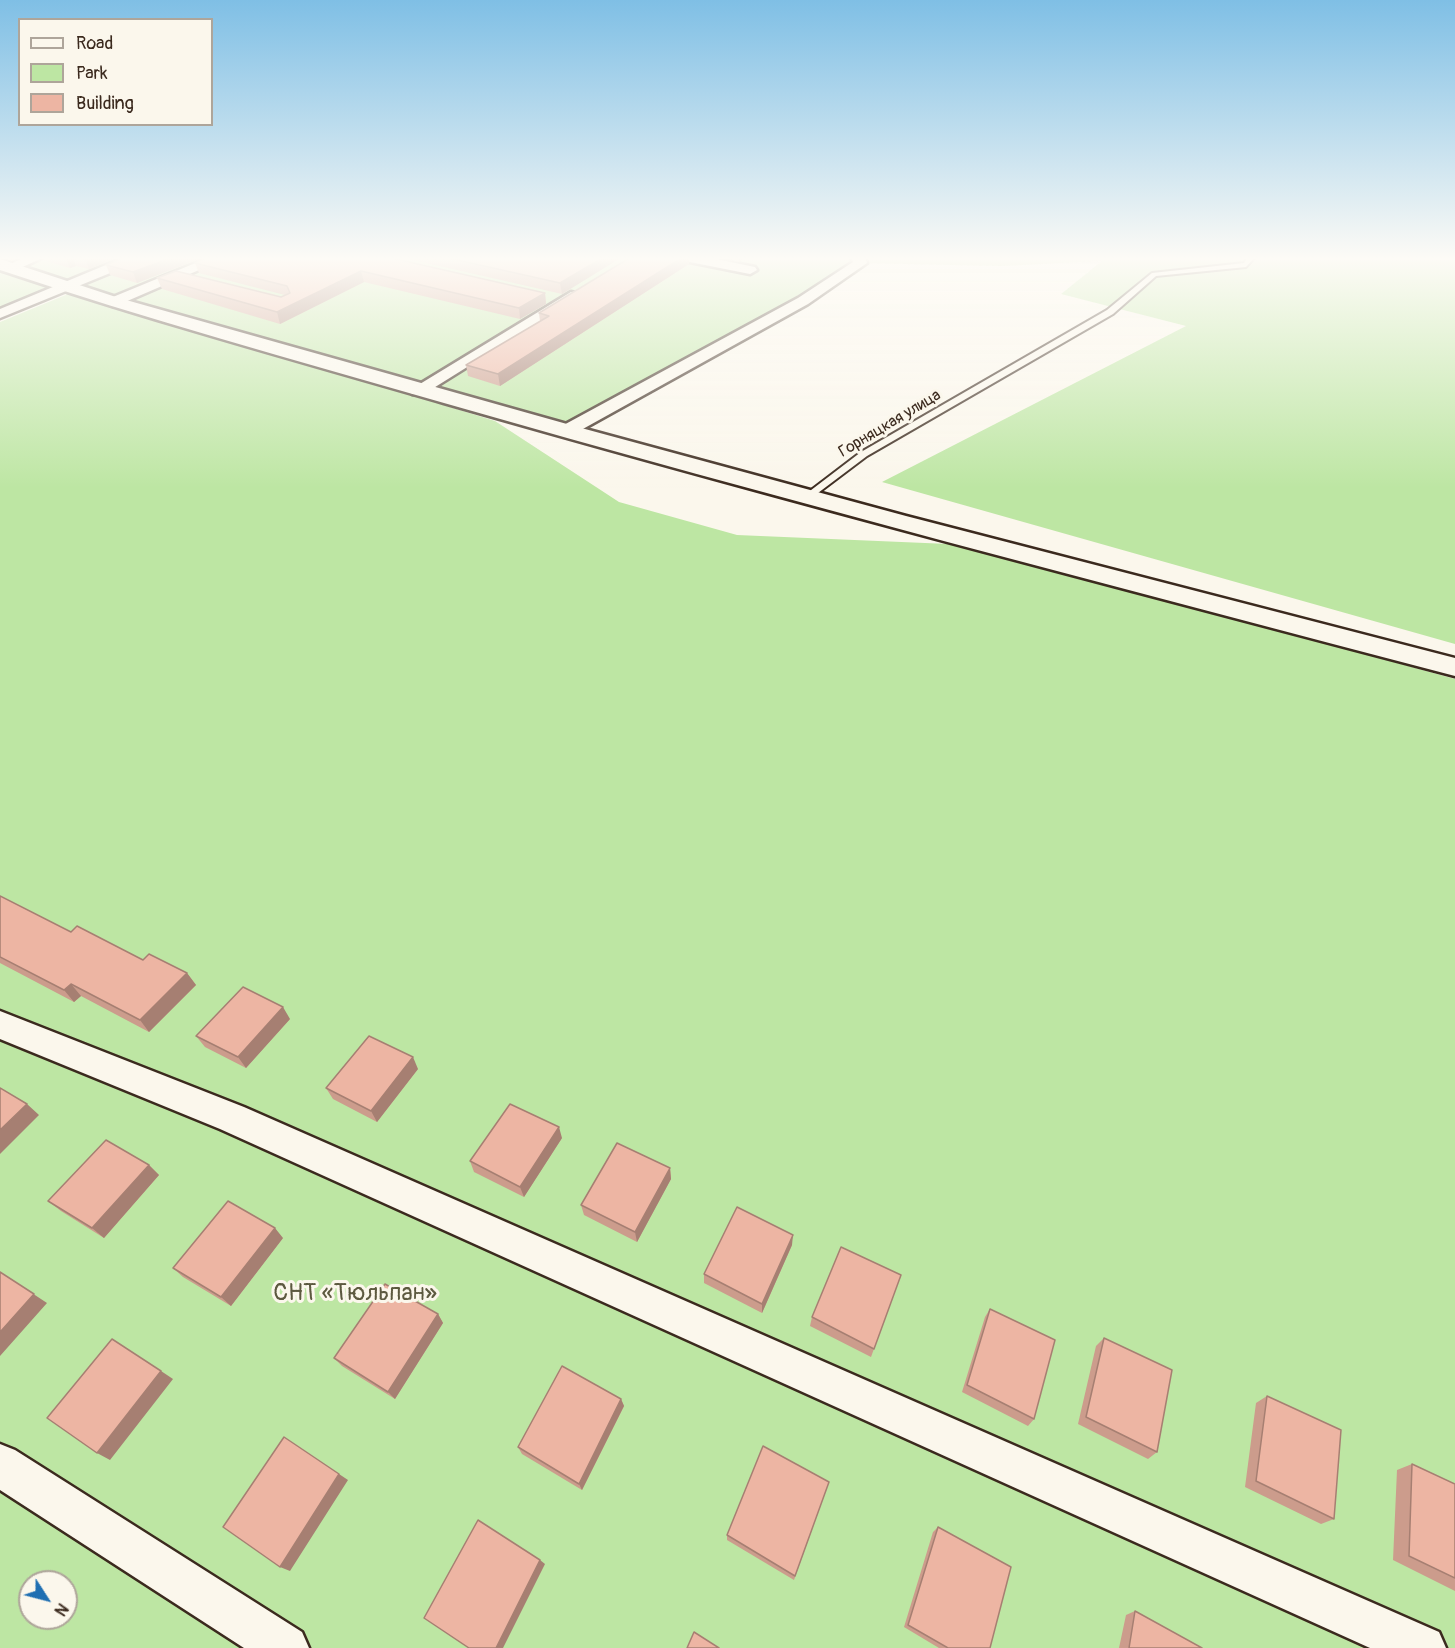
<!DOCTYPE html>
<html>
<head>
<meta charset="utf-8">
<style>
  body { margin:0 }
  #map { position:relative; width:1455px; height:1648px; overflow:hidden; background:#fbf7ec; font-family:Pangolin,sans-serif }
  canvas { display:block }
  .legend { position:absolute; left:18px; top:18px; width:195px; height:108px; box-sizing:border-box; background:#fbf7ec; border:2px solid #aea59a; margin:0; padding:8px 10px; list-style:none; font-size:18px; color:#3b2a1e }
  .legend li { display:flex; align-items:center; gap:12px; height:30px }
  .legend b { width:30px; border:2px solid #aea59a }
  .north { position:absolute; left:18px; top:1570px; width:60px; height:60px; box-sizing:border-box; background:#fbf7ec; border:2px solid #aea59a; border-radius:50%; rotate:126deg; font-size:16px; font-weight:700; line-height:24px; text-align:center; color:#3b2a1e }
  .north::after { content:''; display:block; margin:auto; width:21px; height:27px; background:#1f6fb2; clip-path:polygon(50% 0,100% 100%,50% 72%,0 100%) }
</style>
</head>
<body>
<div id="map">
<canvas width="1455" height="1648"></canvas>
<ul class="legend">
<li><b style="height:8px;background:#fbf7ec"></b>Road</li>
<li><b style="height:16px;background:#bde6a3"></b>Park</li>
<li><b style="height:16px;background:#edb5a3"></b>Building</li>
</ul>
<div class="north">N</div>
</div>
<script>
const ctx = document.querySelector('canvas').getContext('2d');
ctx.lineJoin = 'round';
function paint(path, color) { ctx.fillStyle = color; ctx.fill(path, 'evenodd'); }
function stroke(path, color, width, dash) { ctx.strokeStyle = color; ctx.lineWidth = width; ctx.lineCap = dash ? 'butt' : 'round'; ctx.setLineDash(dash || []); ctx.stroke(path); }
function label(font, color, halo, rows, align = 'center') {
  ctx.font = font + ' Pangolin,sans-serif'; ctx.lineWidth = 6; ctx.setLineDash([]); ctx.textBaseline = 'middle'; ctx.strokeStyle = halo; ctx.fillStyle = color; for (const [text, x, y, turn = 0] of rows) {
    ctx.save(); ctx.translate(x, y); ctx.rotate((+turn || 0) * Math.PI / 180); ctx.textAlign = isNaN(turn) ? turn : align; if (halo) ctx.strokeText(text, 0, 0); ctx.fillText(text, 0, 0); ctx.restore();
  }
}
const green = new Path2D(`
  M0,257h1455v387l-573,-162 304,-156 -125,-32 41,-33 -101,5 -141,-3 -294,168 -502,-144 -64,26z
  M68,294l222,63 205,64 124,81 118,33 235,10 483,134v969h-1455v-1326zM30,1582h36v36h-36z`);
const service = new Path2D(`
  M1248,257h7l-9,10 -90,9 -43,38 -246,142 -57,43 -8,-2 59,-45 246,-142 45,-37 92,-10z`);
const minor = new Path2D(`
  M25,257h19l-30,14h-10l-2,-3z
  M125,257h19l-2,3 -142,58v-9z
  M210,257h19l-111,48 -5,1 -7,-4 2,-3z
  M678,257h28l49,10 2,3 -7,4 -65,-13z
  M851,257h14l2,6 -59,41 -236,131h-12l-3,-4 3,-4 238,-129 55,-36z
  M571,292l5,1 2,3 -2,3 -152,95h-12l-2,-4z
  M0,1011l244,96 1195,525 7,16h-76l-1150,-519 -220,-90z
  M0,1444l15,6 287,182 7,16h-65l-244,-158z`);
const tertiary = new Path2D(`
  M0,259l119,39 455,128 332,90 549,142v18c-338,-89 -676,-177 -1011,-273 -149,-43 -298,-84 -444,-133z`);
const wall = new Path2D(`
  M0,257h20l-8,4z
  M41,257h78l-30,12 -13,-3 -6,2 -27,-8z
  M204,257l-67,26 -27,-8 -4,-10z
  M387,257l158,36 1,11 -26,15 -156,-37 -84,42 -118,-35 -5,-11 124,19 4,-2 -86,-22 -4,-10z
  M400,257h222l-60,37z
  M631,257h58v7l-189,122 -32,-10 -2,-11 74,-44 -1,-8z
  M732,257h14l-7,5 -5,-1z
  M0,896l71,36 72,28 44,13 9,12 -47,47 -68,-36 -7,6 -74,-39z
  M290,1019l-44,49 -41,-21 -9,-11z
  M418,1069l-41,53 -44,-23 -7,-11z
  M562,1138l-38,59 -50,-25 -4,-11z
  M149,1165l10,10 -55,63 -43,-27 -13,-10z
  M670,1168l1,11 -34,63 -53,-27 -3,-10z
  M283,1238l-52,68 -48,-29 -10,-9z
  M792,1245l-30,68 -58,-30v-9z
  M901,1275l-30,82 -61,-31 2,-9z
  M990,1309l44,110 -6,7 -66,-34 23,-75z
  M438,1314l5,9 -48,76 -53,-33 -8,-8z
  M1104,1338l53,114 -9,7 -70,-35 18,-78z
  M1267,1396l67,123 -13,5 -76,-37 11,-84z
  M621,1399l3,7 -42,84 -60,-36 -4,-7z
  M1412,1464l43,20v107l-62,-31 4,-90z
  M829,1482l-35,98 -67,-40v-5z
  M938,1527l52,121h-51l-35,-21 29,-95z
  M1135,1611l67,37h-83l7,-33z`);
const shadedWall = new Path2D(`
  M10,257h10l-8,4z
  M65,257h8l3,9 -6,2z
  M89,257h30l-30,12 -4,-10z
  M173,257h31l-67,26 -4,-11z
  M604,257h18l-60,37 -2,-11z
  M683,257h6v7l-189,122 -2,-12z
  M739,257h7l-7,5z
  M361,271l3,11 -84,42 -3,-12z
  M545,293l1,11 -26,15 -1,-11z
  M187,973l9,12 -47,47 -9,-12z
  M71,984l10,12 -7,6 -10,-12z
  M283,1007l7,12 -44,49 -8,-11z
  M413,1057l5,12 -41,53 -6,-11z
  M27,1104l12,11 -39,39v-24z
  M559,1127l3,11 -38,59 -4,-10z
  M149,1165l10,10 -55,63 -12,-10z
  M670,1168l1,11 -34,63 -2,-10z
  M275,1228l8,10 -52,68 -10,-9z
  M793,1235l-1,10 -30,68v-9z
  M0,1272l47,31 -47,53z
  M438,1314l5,9 -48,76 -7,-7z
  M161,1371l12,8 -63,81 -13,-7z
  M621,1399l3,7 -42,84 -3,-6z
  M339,1474l9,6 -58,91 -10,-4z
  M540,1560l5,4 -42,84h-7z`);
const building = new Path2D(`
  M125,257h48l-40,15 -27,-7z
  M208,257h179l158,36 -26,15 -158,-37 -84,41 -120,-34 19,-7 105,26 9,-4 -3,-7 -92,-23z
  M444,257h160l-44,26z
  M631,257h52l-185,117 -32,-9 83,-49 -10,-3z
  M0,896l71,36 6,-6 66,34 6,-6 38,19 -47,47 -69,-36 -7,6 -64,-33z
  M243,987l40,20 -45,50 -42,-21z
  M369,1036l44,21 -42,54 -45,-23z
  M0,1088l27,16 -27,26z
  M510,1104l49,23 -39,60 -50,-26z
  M106,1140l43,25 -57,63 -44,-27z
  M617,1143l53,25 -35,64 -54,-27z
  M228,1201l47,27 -54,69 -48,-29z
  M737,1207l56,28 -31,69 -58,-30z
  M841,1247l60,28 -27,74 -62,-32z
  M0,1272l34,22 -34,38z
  M385,1284l53,30 -50,78 -54,-34z
  M990,1309l65,31 -21,79 -67,-34z
  M1104,1338l68,32 -15,82 -71,-35z
  M112,1339l49,32 -64,82 -50,-35z
  M562,1366l59,33 -42,85 -61,-37z
  M1267,1396l74,34 -7,89 -78,-38z
  M284,1437l55,37 -59,93 -57,-40z
  M763,1446l66,36 -34,94 -68,-41z
  M1412,1464l43,20v94l-46,-22z
  M478,1520l62,40 -44,88h-27l-45,-30z
  M938,1527l73,40 -21,81h-42l-40,-23z
  M1135,1611l67,37h-73z
  M694,1632l25,16h-32z`);
const farStreetnames = [
  ["Горняцкая улица",890,424,-31]
];
const nearParknames = [
  ["СНТ «Тюльпан»",355,1294]
];
paint(green, '#bde6a3');
stroke(service, '#3b2a1e', 4);
stroke(minor, '#3b2a1e', 5);
stroke(tertiary, '#3b2a1e', 5);
paint(service, '#fbf7ec');
paint(minor, '#fbf7ec');
paint(tertiary, '#fbf7ec');
paint(wall, '#cc9c8c');
paint(shadedWall, '#a67f72');
paint(building, '#edb5a3');
stroke(building, '#a67f72', 1.5);
const sky = ctx.createLinearGradient(0, 0, 0, 488);
sky.addColorStop(0, '#7fbfe5');
sky.addColorStop(0.53, '#fdfbf6');
sky.addColorStop(1, '#fdfbf600');
ctx.fillStyle = sky;
ctx.fillRect(0, 0, 1455, 488);
label('16px', '#3b2a1e', '#fbf7ec', farStreetnames);
label('24px', '#5c593f', '#fbf7ec', nearParknames);
</script>
</body>
</html>
